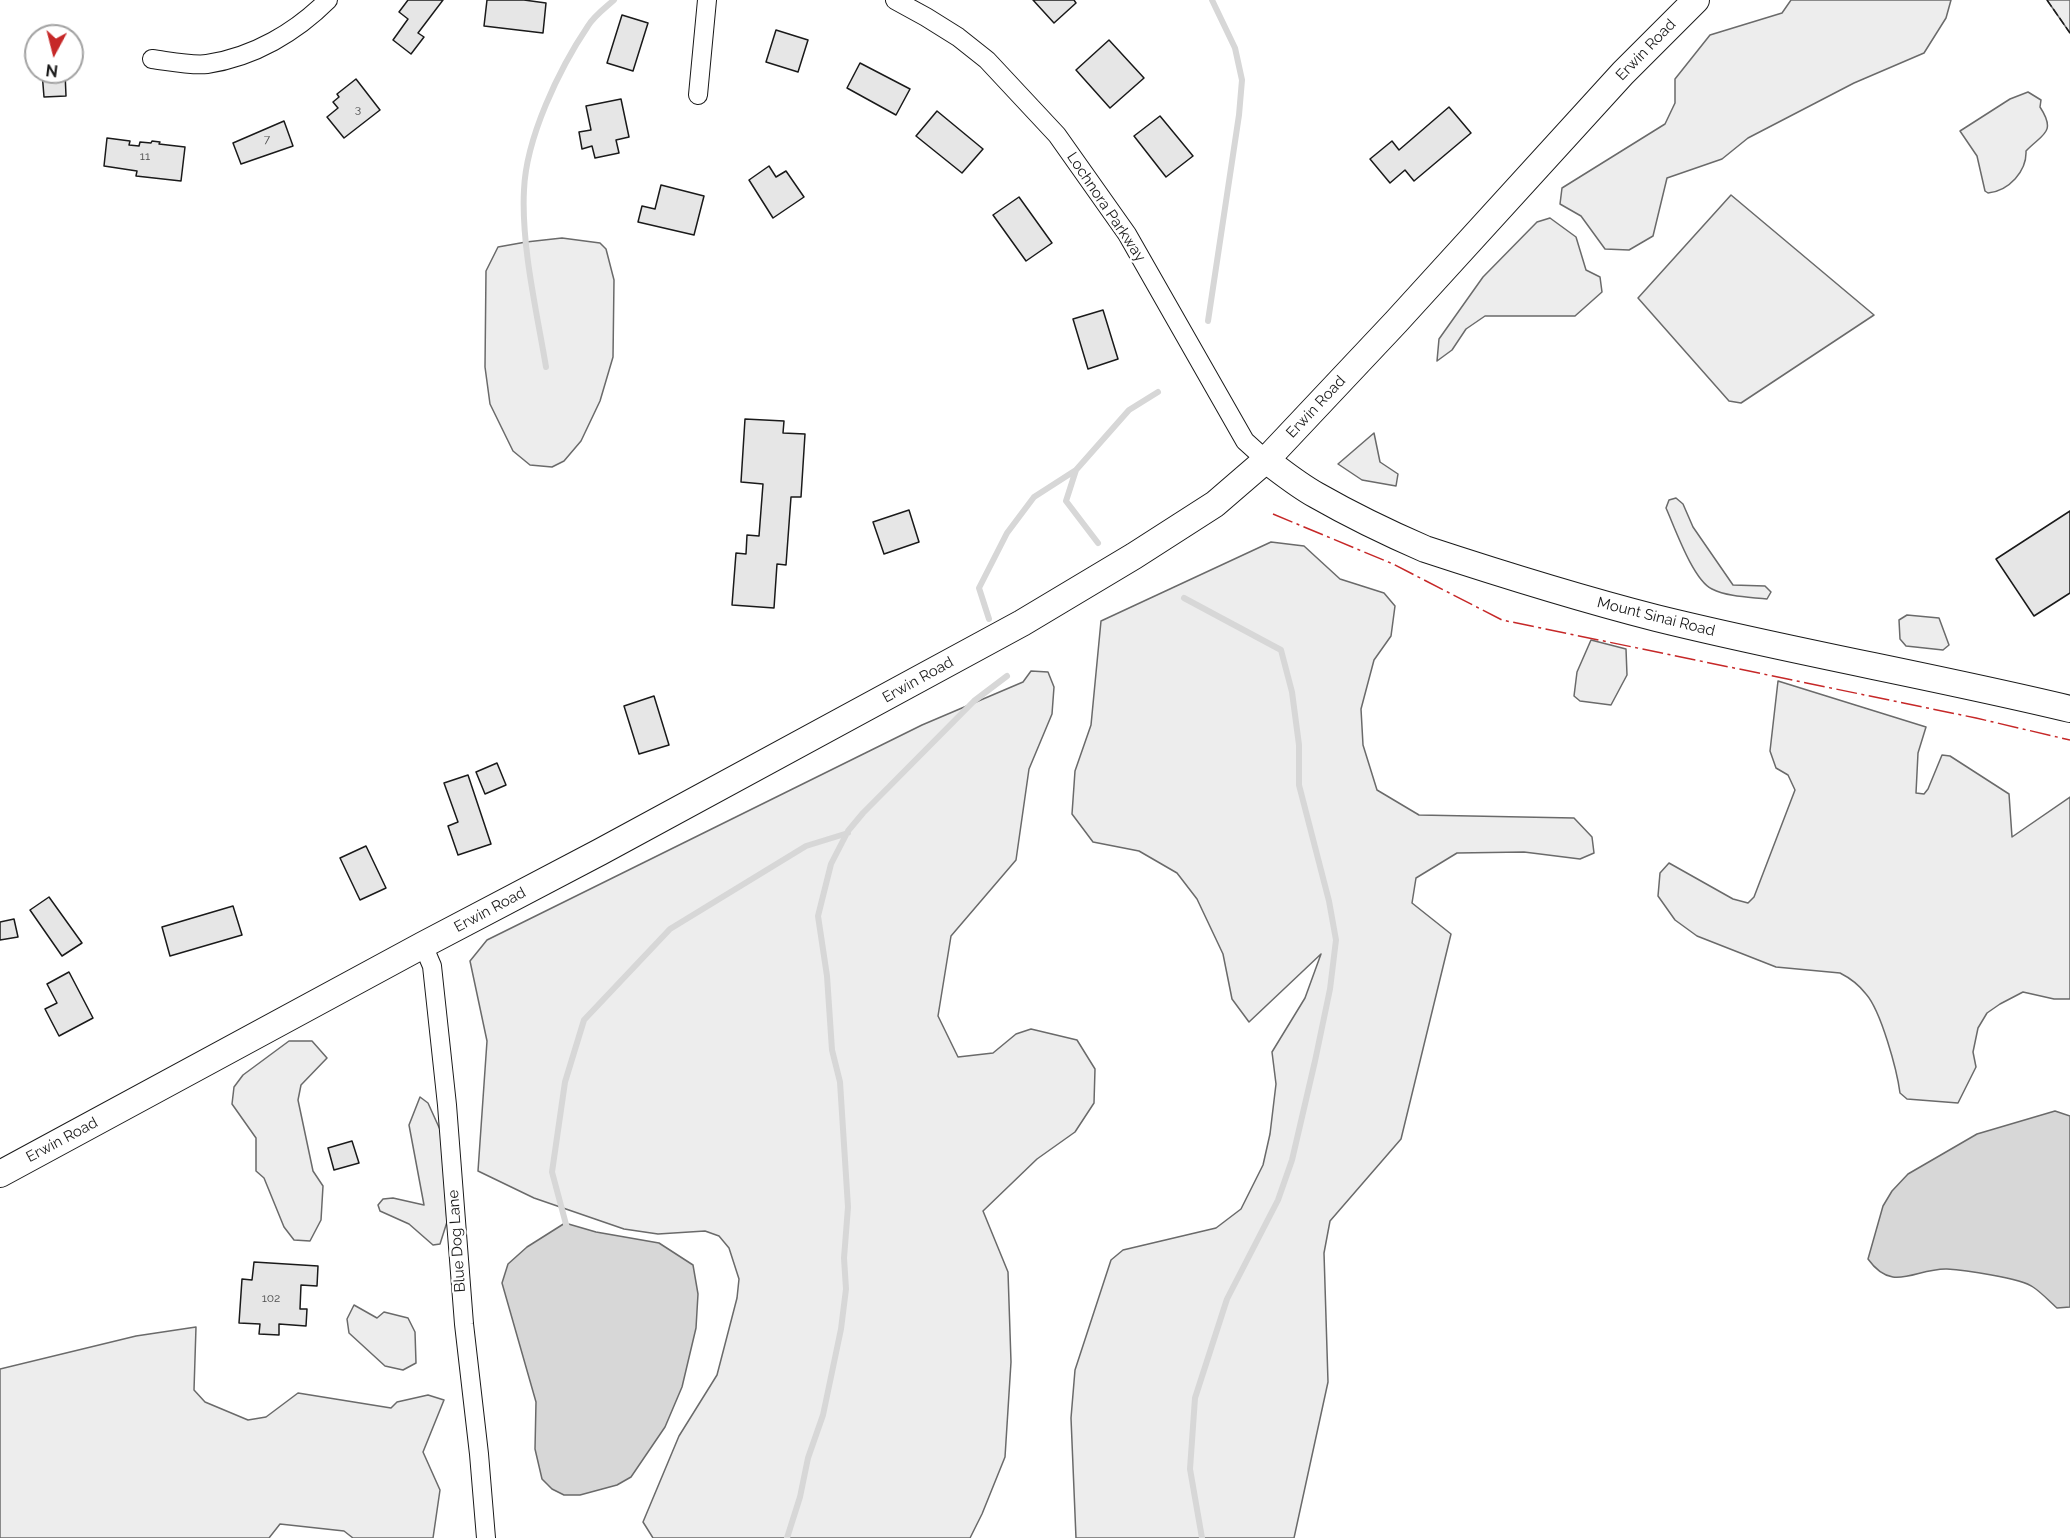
<!DOCTYPE html>
<html>
<head>
<meta charset="utf-8">
<style>
  body { margin:0 }
  #map { position:relative; width:2070px; height:1538px; overflow:hidden; background:#fff; font-family:Raleway,sans-serif }
  canvas { display:block }
  .north { position:absolute; left:24px; top:24px; width:60px; height:60px; box-sizing:border-box; background:#fff; border:2px solid #a3a3a3; border-radius:50%; rotate:187deg; font-size:16px; font-weight:700; line-height:24px; text-align:center; color:#1a1a1a }
  .north::after { content:''; display:block; margin:auto; width:21px; height:27px; background:#c62828; clip-path:polygon(50% 0,100% 100%,50% 72%,0 100%) }
</style>
</head>
<body>
<div id="map">
<canvas width="2070" height="1538"></canvas>
<div class="north">N</div>
</div>
<script>
const ctx = document.querySelector('canvas').getContext('2d');
ctx.lineJoin = 'round';
function paint(path, color) { ctx.fillStyle = color; ctx.fill(path, 'evenodd'); }
function stroke(path, color, width, dash) { ctx.strokeStyle = color; ctx.lineWidth = width; ctx.lineCap = dash ? 'butt' : 'round'; ctx.setLineDash(dash || []); ctx.stroke(path); }
function label(font, color, halo, rows, align = 'center') {
  ctx.font = font + ' Raleway,sans-serif'; ctx.lineWidth = 4.5; ctx.setLineDash([]); ctx.textBaseline = 'middle'; ctx.strokeStyle = halo; ctx.fillStyle = color; for (const [text, x, y, turn = 0] of rows) {
    ctx.save(); ctx.translate(x, y); ctx.rotate((+turn || 0) * Math.PI / 180); ctx.textAlign = isNaN(turn) ? turn : align; if (halo) ctx.strokeText(text, 0, 0); ctx.fillText(text, 0, 0); ctx.restore();
  }
}
const green = new Path2D(`
  M1791,0h160l-5,18 -22,35 -70,30 -106,55 -26,21 -55,19 -14,58 -24,14 -24,-1 -24,-33 -21,-12 2,-16 103,-64 10,-21v-24l35,-44 72,-22z
  M2047,0h23v33z
  M2028,92l13,8 -1,7c17,26 2,27 -14,44 1,20 -17,40 -38,42l-3,-2 -8,-35 -17,-25 50,-32z
  M1731,195l143,120 -133,88 -12,-2 -91,-103z
  M1550,218l26,19 10,33 14,7 2,15 -27,24h-90l-19,13 -14,21 -15,11 2,-22 44,-62 54,-55z
  M562,238l38,5 6,6 8,31 -1,77 -13,44 -19,40 -17,20 -12,6 -22,-2 -17,-14 -23,-47 -5,-37 1,-96 12,-24 28,-5z
  M1374,433l6,29 18,12 -2,12 -34,-6 -24,-16z
  M1676,498l7,6 10,23 40,58 32,1 6,6 -4,7c-18,-2 -39,-2 -55,-10 -19,-9 -37,-61 -46,-81l3,-8z
  M1271,542l33,4 36,33 44,14 11,13 -4,30 -17,24 -13,49 2,36 14,45 42,25 155,3 18,19 2,16 -14,6 -56,-7 -67,1 -41,25 -4,25 39,31 -50,205 -71,82 -6,32 4,129 -34,156h-218l-5,-120 4,-48 36,-110 12,-10 93,-22 25,-19 22,-44 7,-31 6,-50 -4,-32 33,-54 16,-44 -72,68 -17,-23 -9,-45 -26,-55 -20,-26 -38,-22 -46,-9 -21,-28 3,-43 16,-46 10,-104z
  M1907,615l32,3 10,27 -6,5 -37,-4 -6,-7 -1,-19z
  M1591,640l35,9 1,26 -16,30 -31,-4 -6,-5 3,-24z
  M1031,671l17,1 6,15 -2,27 -23,55 -13,91 -65,76 -13,80 20,41 35,-4 23,-19 15,-5 46,11 18,29 -1,34 -19,29 -38,27 -54,52 25,61 3,90 -6,95 -23,57 -12,24h-317l-10,-16 36,-86 38,-61 20,-77 2,-19 -10,-31 -10,-12 -14,-5 -47,3 -34,-5 -90,-31 -56,-27 9,-130 -17,-80 17,-21 435,-215 101,-43z
  M1778,681l148,46 -8,26 -2,40 8,1 4,-5 14,-34 8,1 59,38 3,43 58,-40v202h-16l-31,-7 -23,12 -13,9 -9,15 -5,24 3,15 -18,36 -51,-4 -7,-6c-3,-23 -19,-82 -34,-99 -7,-9 -16,-16 -26,-21l-64,-6 -79,-31 -22,-16 -17,-24 2,-23 9,-10 64,36 15,4 6,-6 41,-107 -7,-15 -12,-7 -6,-17z
  M289,1041h23l15,17 -26,27 -3,15 15,71 10,15 -2,34 -11,21 -16,-1 -10,-13 -20,-49 -8,-7v-33l-24,-34 2,-17 9,-12z
  M420,1097l8,6 14,31 5,88 -7,22 -7,1 -24,-21 -29,-13 -2,-6 5,-6 10,-1 31,7 -15,-80z
  M354,1305l23,13 7,-6 24,6 7,14 1,31 -13,7 -18,-4 -36,-33 -2,-14z
  M196,1327l-2,63 11,12 43,18 18,-3 32,-24 93,15 6,-6 31,-7 16,5 -21,52 17,38 -7,48h-80l-9,-7 -64,-7 -11,14h-269v-169l136,-33z`);
const water = new Path2D(`
  M2055,1111l15,5v191l-13,1c-8,-7 -15,-15 -24,-21 -12,-9 -70,-17 -86,-18 -32,-1 -54,25 -79,-10l15,-53 9,-15 16,-17 69,-40z
  M565,1223l31,9 63,11 34,22 5,29 -2,34 -14,59 -17,40 -34,50 -14,8 -37,10h-16l-12,-6 -10,-10 -7,-30 1,-47 -34,-119 6,-19 19,-17z`);
const stream = new Path2D(`
  M1208,321l31,-206 3,-35 -7,-32 -23,-48
  M546,367c-9,-54 -25,-122 -22,-177 2,-52 35,-121 64,-164 6,-10 17,-18 26,-26
  M1076,470l-10,31 32,42
  M1184,598l97,52 11,42 7,53v40l30,116 7,39 -6,49 -15,72 -23,99 -14,40 -51,99 -32,99 -5,71 12,69
  M989,619l-10,-31 28,-55 27,-36 42,-27 53,-60 29,-18
  M567,1228l-15,-56 13,-90 19,-62 86,-91 136,-83 42,-13
  M787,1538l13,-41 8,-39 15,-43 18,-86 5,-40 -2,-31 4,-51 -8,-125 -8,-32 -5,-74 -9,-60 13,-52 17,-33 15,-18 111,-112 33,-25`);
const building = new Path2D(`
  M408,0h35l-25,33 6,4 -13,17 -18,-14 15,-21 -9,-7z
  M487,0h37l22,3 -3,30 -59,-7z
  M1033,0h41l2,3 -22,20z
  M622,15l26,8 -15,48 -26,-8z
  M776,30l32,10 -10,32 -32,-10z
  M1109,40l35,38 -34,30 -34,-38z
  M860,63l50,26 -14,26 -49,-27z
  M42,72h23l1,24 -22,1z
  M356,79l24,31 -36,28 -17,-21 11,-9 -5,-6 6,-5 -2,-3z
  M621,99l8,38 -13,3 3,13 -24,5 -3,-12 -10,3 -3,-17 12,-2 -5,-24z
  M1449,107l22,26 -57,48 -9,-11 -15,13 -20,-24 22,-18 7,9z
  M937,111l46,38 -21,24 -46,-37z
  M1160,116l33,40 -27,21 -32,-41z
  M284,121l9,25 -52,18 -8,-21z
  M107,138l23,3 -1,4 10,1 1,-4 11,1 1,-2 8,1 -1,2 26,3 -4,34 -45,-5 1,-5 -33,-5z
  M769,166l7,11 10,-6 18,26 -31,21 -24,-38z
  M661,185l43,11 -10,39 -56,-13 4,-16 13,3z
  M1019,197l33,46 -26,18 -33,-46z
  M1103,310l15,49 -30,10 -15,-50z
  M745,419l39,2 -1,12 22,1 -4,63h-10l-5,68 -9,-1 -3,44 -42,-3 4,-52 10,1 1,-19 12,1 4,-52 -22,-2z
  M909,510l10,32 -35,12 -11,-32z
  M2070,511v82l-36,23 -38,-57z
  M654,696l15,49 -30,9 -15,-48z
  M497,763l9,22 -21,9 -9,-22z
  M468,775l23,69 -33,11 -10,-29 10,-4 -14,-39z
  M366,846l20,42 -26,12 -20,-42z
  M49,897l33,46 -20,13 -32,-46z
  M233,906l9,29 -72,21 -8,-29z
  M14,919l4,18 -18,3v-18z
  M69,972l24,46 -34,18 -14,-27 12,-6 -10,-19z
  M352,1141l7,22 -25,7 -6,-22z
  M254,1262l64,4 -1,20 -16,-1 -1,24h7l-1,17 -27,-2v11l-20,-1 1,-10 -21,-1 3,-44 10,1z`);
const street = new Path2D(`
  M895,0l31,17 32,20 29,23 70,75 70,99 118,207 21,19
  M152,59c16,2 40,7 55,5 47,-7 89,-32 121,-64
  M698,95l9,-95
  M423,945l9,21 15,139 17,219 15,130 7,84`);
const secondary = new Path2D(`
  M1266,460c16,12 32,25 50,35 35,20 72,38 109,54 76,25 153,49 231,69 137,34 277,58 414,91
  M0,1174l423,-229 177,-93 422,-229 112,-67 81,-52 51,-44 130,-138 227,-249 73,-73`);
const fence = new Path2D(`
  M2047,0l23,33`);
const power = new Path2D(`
  M1273,514l120,50 109,56 474,98 94,22`);
const numberNames = [
  ["3",358,109],
  ["7",267,139],
  ["11",145,156],
  ["102",271,1298]
];
const streetNames = [
  ["Erwin Road",1646,50,-46],
  ["Lochnora Parkway",1106,207,56],
  ["Erwin Road",1316,407,-47],
  ["Mount Sinai Road",1656,617,14],
  ["Erwin Road",918,680,-29],
  ["Erwin Road",490,910,-28],
  ["Erwin Road",62,1140,-28],
  ["Blue Dog Lane",457,1241,-94]
];
paint(green, '#ededed');
stroke(green, '#6a6a6a', 1.5);
paint(water, '#d7d7d7');
stroke(water, '#6a6a6a', 1.5);
stroke(stream, '#d7d7d7', 6);
paint(building, '#e6e6e6');
stroke(building, '#1a1a1a', 1.5);
stroke(street, '#1a1a1a', 20);
stroke(secondary, '#1a1a1a', 28);
stroke(street, '#fff', 18);
stroke(secondary, '#fff', 26);
stroke(fence, '#1a1a1a', 1.5, [8, 3]);
stroke(power, '#c62828', 1.5, [21, 4.5, 3, 4.5]);
label('12px', '#4d4d4d', null, numberNames);
label('15px', '#1a1a1a', '#fff', streetNames);
</script>
</body>
</html>
